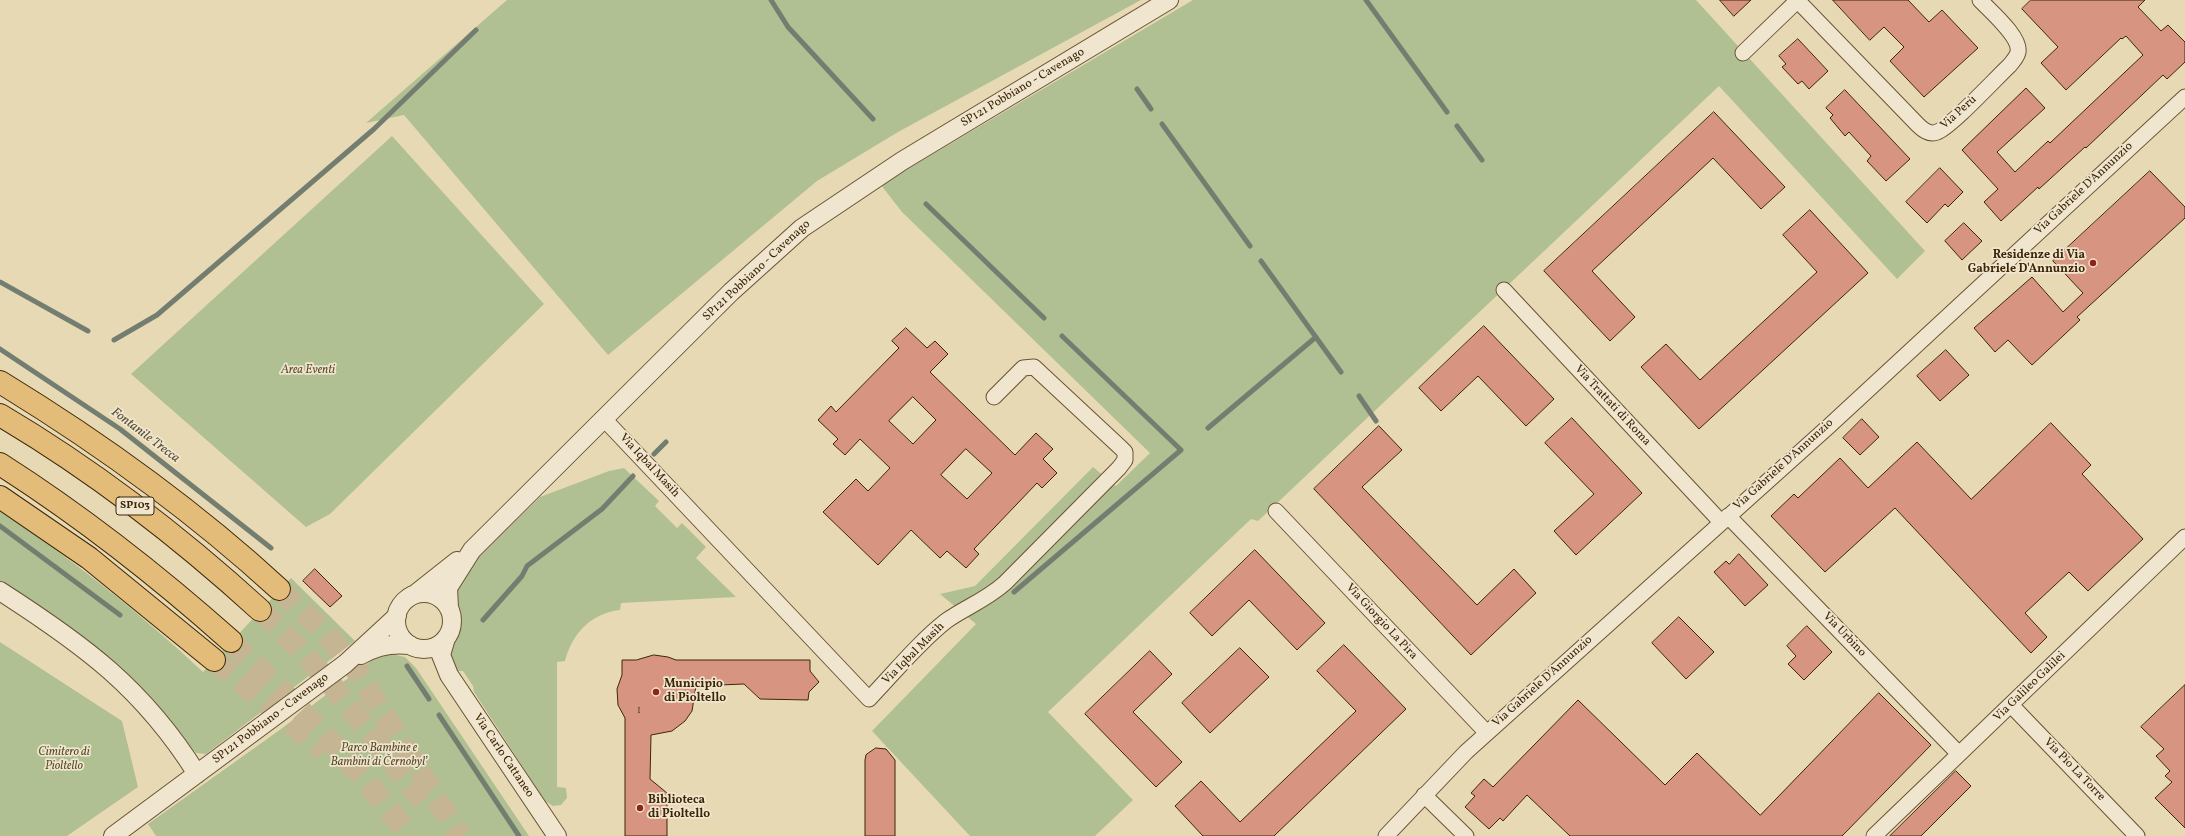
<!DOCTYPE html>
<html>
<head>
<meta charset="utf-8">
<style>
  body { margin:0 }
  canvas { display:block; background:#e8d9b5 }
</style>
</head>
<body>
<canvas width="2185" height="836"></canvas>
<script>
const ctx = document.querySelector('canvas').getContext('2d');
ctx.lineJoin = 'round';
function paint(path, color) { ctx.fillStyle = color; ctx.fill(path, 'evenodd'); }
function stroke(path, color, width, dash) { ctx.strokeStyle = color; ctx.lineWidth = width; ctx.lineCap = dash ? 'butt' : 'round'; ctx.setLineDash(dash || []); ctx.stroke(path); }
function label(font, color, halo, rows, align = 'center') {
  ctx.font = font + ' Vollkorn,serif'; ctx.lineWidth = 3.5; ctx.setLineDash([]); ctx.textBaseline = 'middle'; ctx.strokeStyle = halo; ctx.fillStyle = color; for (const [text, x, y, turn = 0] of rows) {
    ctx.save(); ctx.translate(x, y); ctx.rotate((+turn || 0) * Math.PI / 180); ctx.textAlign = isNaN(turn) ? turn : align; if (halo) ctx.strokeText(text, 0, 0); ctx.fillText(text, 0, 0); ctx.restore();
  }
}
const green = new Path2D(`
  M507,0h634l-243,132 -81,49 -209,174 -204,-240 -38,8z
  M1193,0h503l229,251 -28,28 -178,-193 -461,435 -7,-2 -203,193 85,88 -38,36h-125l-98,-105 104,-107 -36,-30 35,-8 118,-119 23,19 34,-33 -248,-241 -21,-27z
  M392,136l152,168 -214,210 -24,13 -175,-153z
  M624,468l35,33 -4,5 22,22 5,-5 24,24 -10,11 40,39 -115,6 -1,7c-29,3 -48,24 -55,51l-8,1v125l9,1 1,10 -6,7 -8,1 -8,-5 -71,-109 -1,-6 -10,-15h-9l-8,-12 10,-38 -5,-20 18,-35 71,-69 69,-26z
  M0,511c72,48 139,101 203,161l88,-94 64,63 -149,113 -10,-1 -32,-36 -164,-133z
  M0,642l122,79 16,66 -71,49h-67z
  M392,654l13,3 11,11 113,168h-373l-8,-12 133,-95 91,-69z`);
const stream = new Path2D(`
  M771,0l17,27 85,92
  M1366,0l81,112
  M1137,89l14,20
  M1162,124l88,122
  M1457,126l25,34
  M926,204l118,114
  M1261,261l80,111
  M0,282l88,49
  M114,340l43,-25 217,-186 102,-99
  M0,349l120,80 151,119
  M1359,396l17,25
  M1208,428l108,-91
  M654,454l12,-12
  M0,526l120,89
  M1014,592l167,-142 -119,-114
  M483,620l39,-44 5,-10 75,-57 31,-33
  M407,666l22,33
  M439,715l80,121`);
const building = new Path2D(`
  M1720,0h31l-17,16z
  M1833,0h75l21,22 13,-12 36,38 -54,49 -34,-36 14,-14 -20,-20 -14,13z
  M2031,0h114l-7,7 23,24 7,-6 17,17v20l-18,17 -4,-4 -77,73 -1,-1 -46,42 -1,-2 -37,34 -17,-19 14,-13 -36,-39 64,-62 19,20 -48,44 18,20 33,-31 2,2 93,-88 -17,-19 -4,3 -1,-1 -55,52 -25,-27 17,-16 -36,-38z
  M1798,39l30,32 -19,18 -7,-8 -4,3 -16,-17 4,-3 -7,-8z
  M1845,90l65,69 -24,22 -19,-20 4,-5 -22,-24 -4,4 -15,-18 3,-3 -7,-7z
  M1714,112l71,75 -24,22 -48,-51 -121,113 43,46 -25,24 -66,-70z
  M1940,168l23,24 -15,15 -3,-3 -18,19 -21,-21z
  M2150,171l35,36v11l-108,99 3,3 -48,45 -24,-25 -13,12 -21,-24 58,-51 31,35 20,-19 -30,-32z
  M1810,210l58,63 -169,156 -58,-62 25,-23 34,36 117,-108 -34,-37z
  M1964,223l18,18 -20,19 -17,-19z
  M1484,326l70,73 -28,27 -48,-50 -37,35 -22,-23z
  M906,328l21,20 8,-7 13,13 -18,18 85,83 21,-22 17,16 -10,10 14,14 -15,15 -5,-5 -63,66 5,5 -13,14 -19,-17 -7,7 -29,-28 -33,35 -55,-53 33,-33 12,12 22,-23 -30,-29 -15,16 -12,-11 5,-5 -20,-19 13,-14 5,6 63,-64 -7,-7zM913,397l23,23 -23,24 -24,-23zM966,449l26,24 -25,26 -26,-24z
  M1946,350l23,25 -29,26 -23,-25z
  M1572,418l70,75 -66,62 -22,-24 40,-37 -49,-51z
  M1862,419l17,18 -19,18 -17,-17z
  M2051,423l40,42 -9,9 61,65 -55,52 -19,-19 -44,41 22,24 -16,16 -136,-145 -70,64 -54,-56 23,-22 4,4 42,-40 28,30 49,-46 54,57z
  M1379,426l23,24 -40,37 115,118 37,-36 22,24 -65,62 -157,-166z
  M1255,550l70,73 -28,27 -48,-50 -37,36 -22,-23z
  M1739,554l29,31 -23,21 -31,-34 12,-11 3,3z
  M315,569l27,27 -12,11 -27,-26z
  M1679,617l35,35 -28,27 -34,-36z
  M1807,626l25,26 -28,28 -16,-16 8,-8 -9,-10z
  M1344,645l62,64 -132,127h-71l-28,-30 26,-25 39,41 116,-111 -39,-40z
  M1240,648l29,29 -59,56 -28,-30z
  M1150,651l22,23 -39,38 49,50 -26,25 -71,-73z
  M654,655l14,2 8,3h134v11l9,11 -10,10 -1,8 -48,-1 -16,-15 -48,2 -4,25 -7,10 -13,10 -21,4 -1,44 17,14v43h-42v-118l-7,-13 -1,-16 5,-14v-15h14z
  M2185,685v143l-30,-30 17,-16 -7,-6 5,-5 -14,-15 8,-7 -23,-22z
  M1879,693l52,52 -89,91h-272l-43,-41 -24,26 -3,-3 -11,11 -24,-22 10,-11 -4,-3 13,-14 9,8 85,-87 87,85 32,-32 63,62z
  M876,748l10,1 9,11v76h-30v-76l1,-5z
  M1956,771l15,15 -50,50h-31z`);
const trunkTunnel = new Path2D(`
  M279,589l46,43 31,38 104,166
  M260,610c62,57 112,124 162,191
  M231,641c64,62 125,124 179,195
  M214,660l110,91`);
const minor = new Path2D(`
  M1797,0l121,125c5,5 12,10 19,7 13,-4 60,-55 73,-67 3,-4 7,-8 8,-13 3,-15 -28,-41 -38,-52
  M1743,53l55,-53
  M1504,290l217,232
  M604,419l265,280c25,-26 49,-56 77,-78 20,-14 40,-21 59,-38l114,-115 6,-8v-8l-4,-4 -87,-81 -11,1 -29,29
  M1276,511l211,222
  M1728,516l231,238
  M2011,705l126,131
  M1424,795l42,41
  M1386,836l80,-84 362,-325 357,-330
  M1874,836l311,-299`);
const tertiary = new Path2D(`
  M0,591c84,54 143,97 197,183
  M396 621a28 28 0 1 1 56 0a28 28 0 1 1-56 0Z
  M414,595l43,-34
  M449,608l-1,-20 24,-38 259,-258 71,-64 100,-67 267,-161
  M446,638l-5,17 8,20 108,161
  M361,655c15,-9 32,-12 49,-10
  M113,836l232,-172 52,-48`);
const trunk = new Path2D(`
  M0,382c100,61 193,128 279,207
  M0,415c93,55 180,122 260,195
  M0,464c83,53 158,112 231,177
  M0,497l89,61 125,102`);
const markers = [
  [2093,263,4,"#8f2418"],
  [656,692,4,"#8f2418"],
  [640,808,4,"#8f2418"]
];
const numberNames = [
  ["1",639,711]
];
const shields = [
  [135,506,38]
];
const shieldNames = [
  ["SP103",135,506]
];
const streetNames = [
  ["SP121 Pobbiano - Cavenago",1023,88,-31],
  ["Via Perù",1959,113,-42],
  ["Via Gabriele D'Annunzio",2084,189,-43],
  ["SP121 Pobbiano - Cavenago",757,271,-43],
  ["Via Trattati di Roma",1612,406,47],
  ["Via Gabriele D'Annunzio",1784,465,-42],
  ["Via Iqbal Masih",649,466,47],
  ["Via Giorgio La Pira",1381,622,47],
  ["Via Urbino",1844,635,46],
  ["Via Iqbal Masih",914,654,-45],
  ["Via Gabriele D'Annunzio",1543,682,-42],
  ["Via Galileo Galilei",2030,687,-44],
  ["SP121 Pobbiano - Cavenago",271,719,-37],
  ["Via Carlo Cattaneo",503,756,56],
  ["Via Pio La Torre",2074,770,46]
];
const poiNames = [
  ["Residenze di Via",2085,256,"right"],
  ["Gabriele D'Annunzio",2085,270,"right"],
  ["Municipio",664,685],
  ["di Pioltello",664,699],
  ["Biblioteca",648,801],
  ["di Pioltello",648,815]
];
const parkNames = [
  ["Area Eventi",308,371],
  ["Parco Bambine e",379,749],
  ["Bambini di Černobyl’",379,763],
  ["Cimitero di",64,753],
  ["Pioltello",64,767]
];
const waterNames = [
  ["Fontanile Trecca",145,436,37]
];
paint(green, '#b0c092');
stroke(stream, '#747e70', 5);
paint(building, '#d79581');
stroke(building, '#3d2607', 1);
stroke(trunkTunnel, '#c6b592', 22, [22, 11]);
stroke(minor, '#685332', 17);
stroke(tertiary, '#685332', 20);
stroke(trunk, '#3d2607', 24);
stroke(minor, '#f0e6cf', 15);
stroke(tertiary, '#f0e6cf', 18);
stroke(trunk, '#e4bc7a', 22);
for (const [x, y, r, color] of markers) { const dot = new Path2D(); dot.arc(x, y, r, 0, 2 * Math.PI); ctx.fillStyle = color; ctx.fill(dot); stroke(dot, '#f0e6cf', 1.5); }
label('10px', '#644226', null, numberNames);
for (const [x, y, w] of shields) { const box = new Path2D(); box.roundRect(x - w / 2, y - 9, w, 18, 3); ctx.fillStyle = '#f0e6cf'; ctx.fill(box); stroke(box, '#3d2607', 1); }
label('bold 11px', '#3d2607', null, shieldNames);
label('12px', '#3d2607', '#f0e6cf', streetNames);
label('bold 12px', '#3d2607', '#f0e6cf', poiNames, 'left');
label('italic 12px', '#5a4c2a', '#f0e6cf', parkNames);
label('italic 13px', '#544b33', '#f0e6cf', waterNames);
</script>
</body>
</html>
